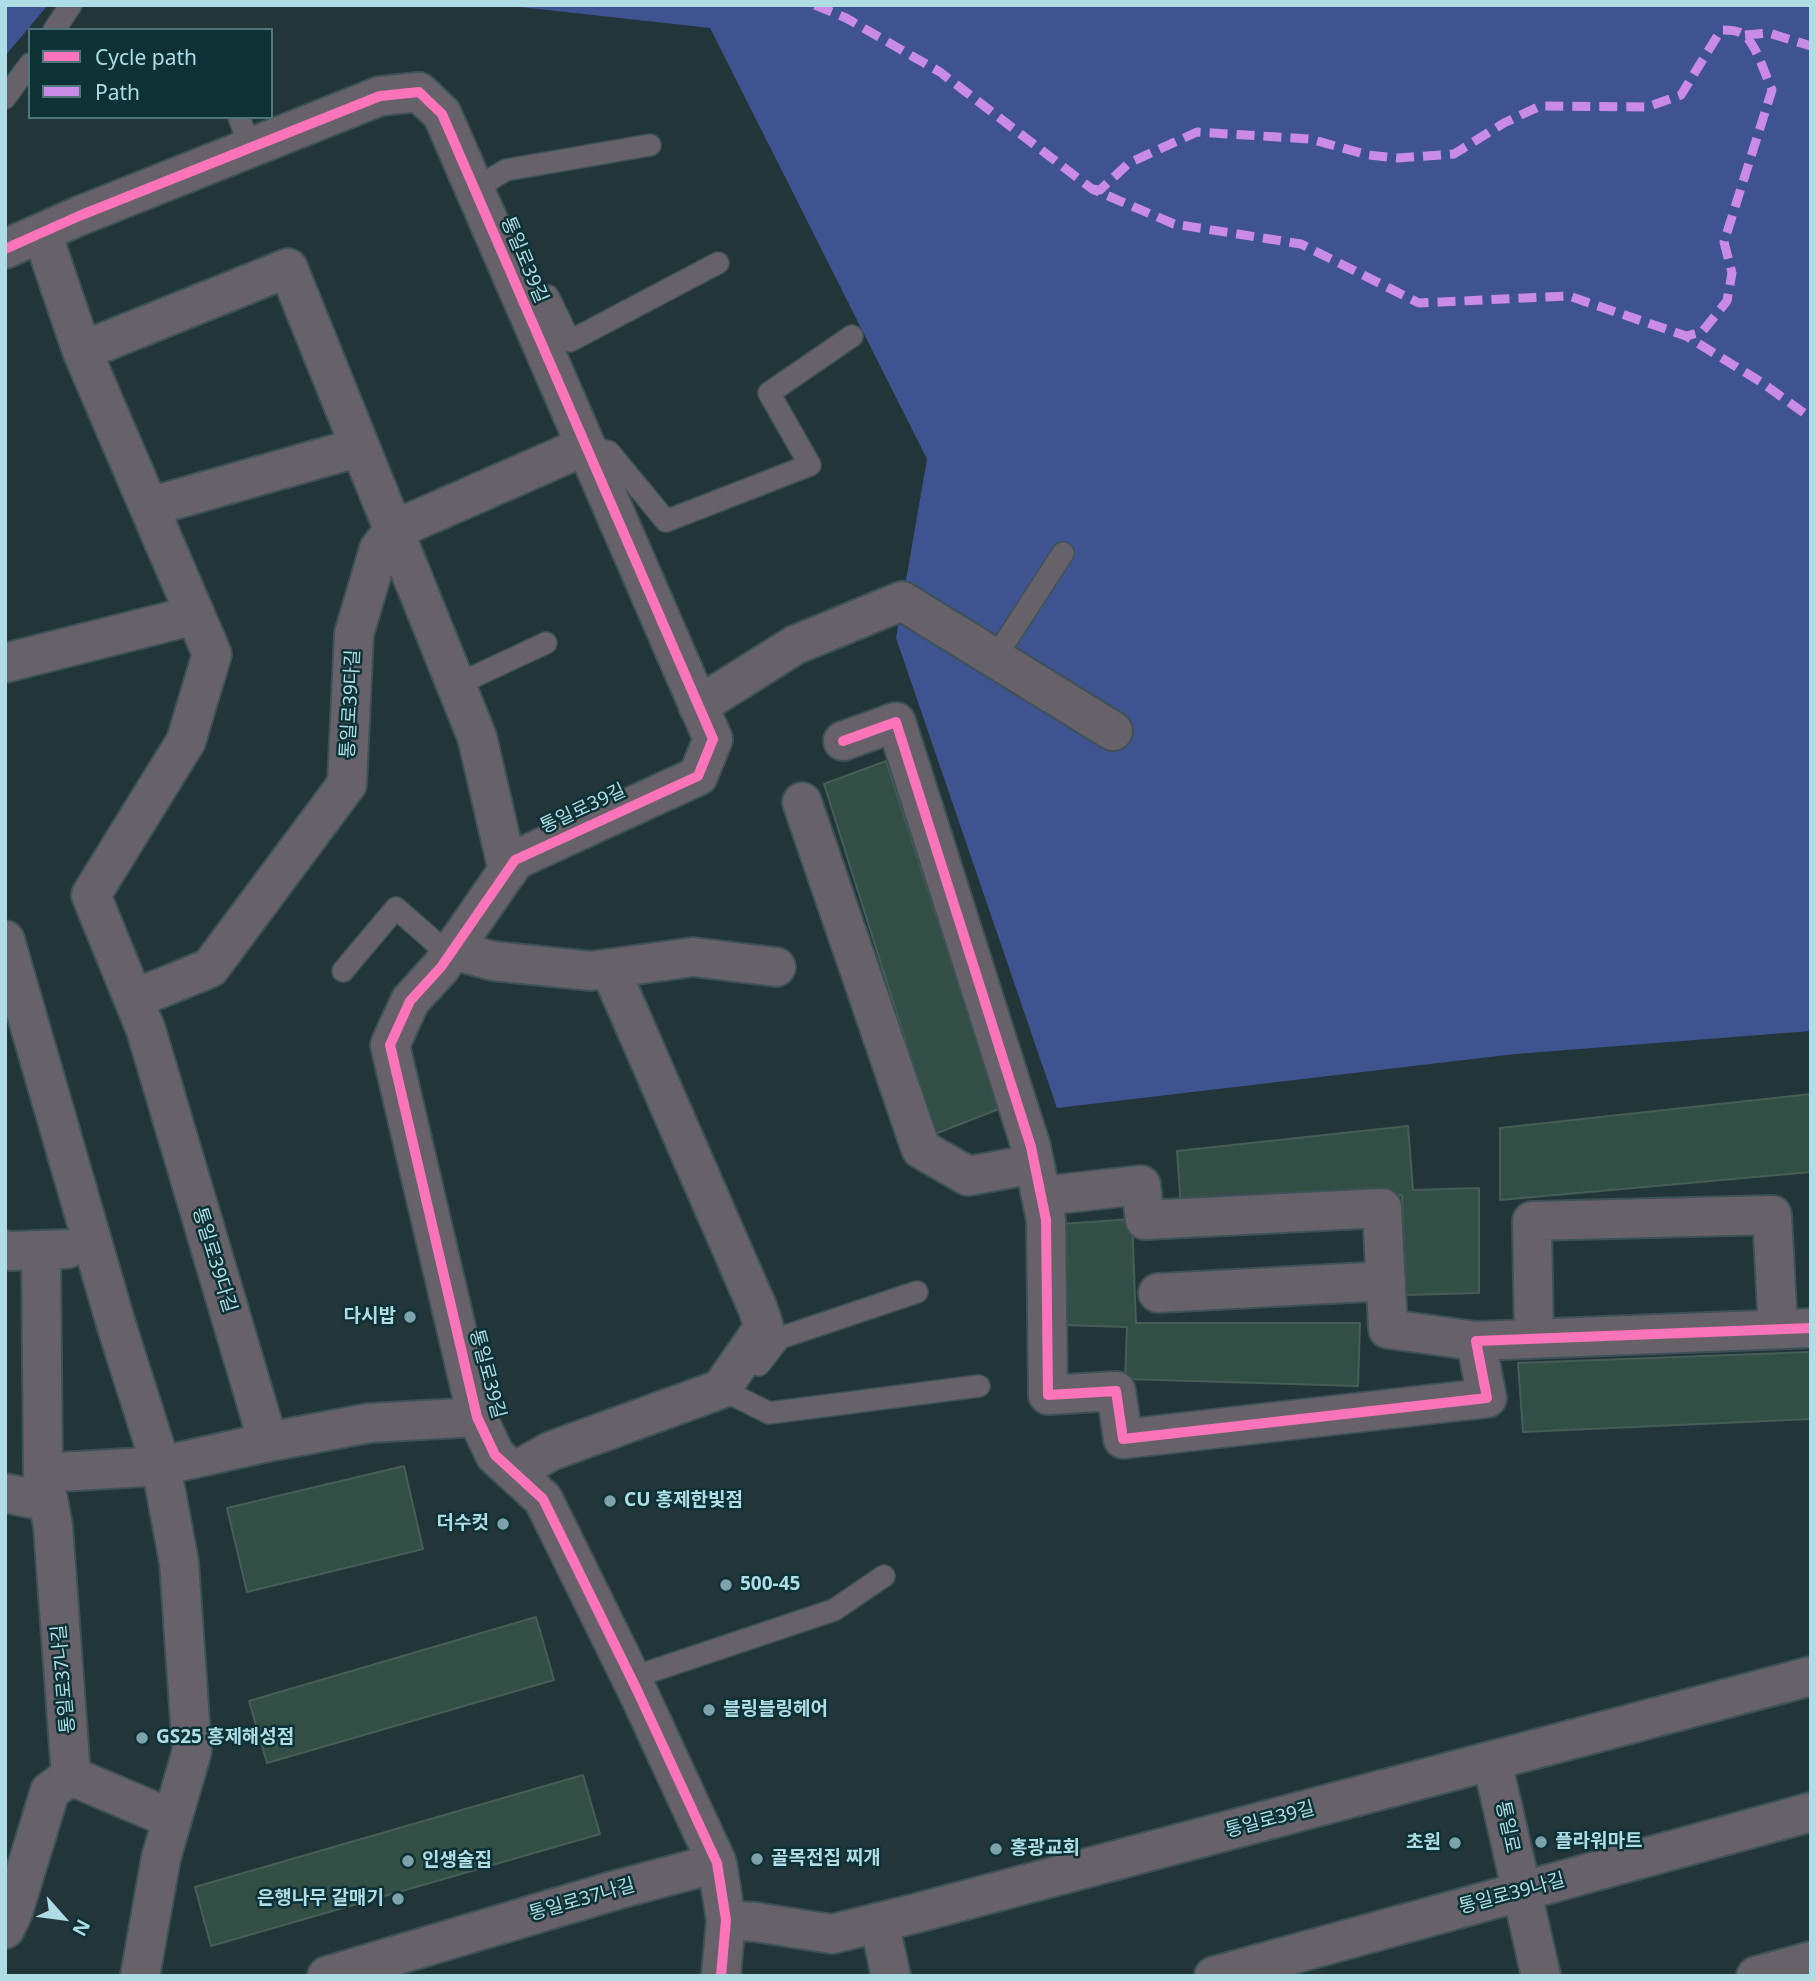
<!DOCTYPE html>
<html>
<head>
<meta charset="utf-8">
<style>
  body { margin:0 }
  #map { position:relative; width:1816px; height:1981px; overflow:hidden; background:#223538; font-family:"Noto Sans",sans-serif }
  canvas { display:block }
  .frame { position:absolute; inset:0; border:7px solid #aedde6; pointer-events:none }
  .legend { position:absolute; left:28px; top:28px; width:245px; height:91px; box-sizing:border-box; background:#0e3136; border:2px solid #4e767c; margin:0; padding:9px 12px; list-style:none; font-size:21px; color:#aedde6 }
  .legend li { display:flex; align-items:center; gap:14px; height:35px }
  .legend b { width:35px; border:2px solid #4e767c }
  .north { position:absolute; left:28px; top:1883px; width:70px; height:70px; -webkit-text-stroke:5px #0e3136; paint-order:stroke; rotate:118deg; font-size:19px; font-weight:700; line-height:28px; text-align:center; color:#aedde6 }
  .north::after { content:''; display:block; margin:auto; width:24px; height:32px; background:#aedde6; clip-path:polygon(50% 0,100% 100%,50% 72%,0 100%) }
</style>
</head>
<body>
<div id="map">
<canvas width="1816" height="1981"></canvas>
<div class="frame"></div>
<ul class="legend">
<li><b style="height:9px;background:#fb73b8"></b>Cycle path</li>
<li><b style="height:9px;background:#ca8be6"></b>Path</li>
</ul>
<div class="north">N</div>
</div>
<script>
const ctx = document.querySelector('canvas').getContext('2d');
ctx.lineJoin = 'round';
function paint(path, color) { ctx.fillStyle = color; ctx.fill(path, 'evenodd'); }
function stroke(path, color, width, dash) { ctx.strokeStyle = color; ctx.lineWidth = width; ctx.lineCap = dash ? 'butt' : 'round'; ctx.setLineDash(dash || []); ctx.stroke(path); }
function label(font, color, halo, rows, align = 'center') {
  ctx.font = font + ' "Noto Sans","Noto Sans KR",sans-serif'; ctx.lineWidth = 5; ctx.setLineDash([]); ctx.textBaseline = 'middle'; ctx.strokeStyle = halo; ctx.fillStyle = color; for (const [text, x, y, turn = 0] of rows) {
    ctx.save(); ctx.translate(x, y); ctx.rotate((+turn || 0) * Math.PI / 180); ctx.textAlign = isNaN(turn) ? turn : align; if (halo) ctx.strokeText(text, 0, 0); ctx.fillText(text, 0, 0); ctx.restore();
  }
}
const green = new Path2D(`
  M5,5h43l-43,51z
  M502,5h1309v1026l-296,23 -458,54 -161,-470 31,-179 -217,-431z`);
const building = new Path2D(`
  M886,761l113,348 -64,25 -111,-350z
  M1811,1094v78l-311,28v-72z
  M1408,1126l5,64 66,-2v105l-73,2 -4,-100 -221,14 -4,-58z
  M1132,1219l4,104h224l-2,63 -233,-7 2,-52 -64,-2 -2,-101z
  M1811,1352v67l-288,13 -5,-69z
  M404,1466l19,83 -176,43 -20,-84z
  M536,1617l18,63 -287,83 -18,-62z
  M583,1775l17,59 -389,112 -16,-59z`);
const lane = new Path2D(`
  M54,30l17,-25
  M5,98l25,-34
  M239,117l11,31
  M474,189l32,-19 144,-25
  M520,294l28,2 22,45 148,-78
  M585,446l24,6 57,69 144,-56 -41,-72 83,-57
  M995,658l68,-105
  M456,685l90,-42
  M343,971l53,-63 41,36 16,6
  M759,1365l21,-27 137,-46
  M721,1389l48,24 210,-27
  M631,1678l203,-68 50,-34`);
const street = new Path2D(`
  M42,233l40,118 130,303 -26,87 -95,154 55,135 122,412
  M5,249l74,-33 301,-120 39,-4 23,22 271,625 -15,37 -183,84 -74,107 -31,34 -20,44 87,372 18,38 48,44 94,191 80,173 9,57 -5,56
  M82,351l206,-83 189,469 31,134
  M149,507l211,-60
  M5,663l190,-48
  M698,706l97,-61 107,-44 211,130
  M843,741l53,-19 135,425 15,73 2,175 68,-4 7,48 364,-41 -11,-57 335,-13
  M802,802l119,347 47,27 66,-12
  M5,940l111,384 45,142 18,96 13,189 -31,107 -21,118
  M453,950l40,11 98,10 102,-14 83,10
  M134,999l76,-31 137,-184 7,-150 25,-85 15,-19 191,-84
  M1041,1196l100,-11 4,35 237,-12 6,121 88,12
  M5,1250l5,1 57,-2
  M41,1250l2,223 10,53 18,250 101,43
  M1158,1293l228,-12
  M1534,1338l-2,-117 240,-6 6,114
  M514,1472l37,-21 170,-62 43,-62 -6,-18 -148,-340
  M43,1473l118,-7 107,-24 101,-19 108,-6
  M5,1493l43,9
  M1492,1761l49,215
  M726,1920l29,2 77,12 81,-20 898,-238
  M879,1922l12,54
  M5,1929l8,-17 37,-121 21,-15
  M327,1976l289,-86 101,-27
  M1214,1976l597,-164
  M1756,1976l55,-15`);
const quiet = new Path2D(`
  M815,5l31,13 94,54 152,117 82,35 127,20 118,59 150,-7 117,40 75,46 50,36
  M1745,35l24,-2 42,13
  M1092,189l8,1 29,-27 68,-31 113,7 58,16 30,3 56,-4 50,-31 36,-17 107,1 34,-12 40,-65c8,0 15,0 22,4 13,9 22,41 29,56l-48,152 8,31 -5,28 -25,31 -16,4`);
const cycleway = new Path2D(`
  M5,249l74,-33 301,-120 39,-4 23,22 271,625 -15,37 -183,84 -74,107 -31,34 -20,44 87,372 18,38 48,44 94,191 80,173 9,57 -5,56
  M843,741l53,-19 135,425 15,73 2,175 68,-4 7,48 364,-41 -11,-57 335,-13`);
const markers = [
  [410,1317,7,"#7da2a9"],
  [610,1501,7,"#7da2a9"],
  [503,1524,7,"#7da2a9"],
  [726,1585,7,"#7da2a9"],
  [709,1710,7,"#7da2a9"],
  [142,1738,7,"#7da2a9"],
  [1541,1842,7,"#7da2a9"],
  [1455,1843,7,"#7da2a9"],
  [996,1849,7,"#7da2a9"],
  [757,1859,7,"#7da2a9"],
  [408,1861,7,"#7da2a9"],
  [398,1899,7,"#7da2a9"]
];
const streetNames = [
  ["통일로39길",524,260,67],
  ["통일로39다길",351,704,-87],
  ["통일로39길",583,809,-25],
  ["통일로39다길",214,1260,73],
  ["통일로39길",487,1374,75],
  ["통일로37나길",64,1679,-95],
  ["통일로39길",1270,1820,-15],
  ["통일로",1507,1827,78],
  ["통일로39나길",1512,1894,-15],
  ["통일로37나길",582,1900,-16]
];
const poiNames = [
  ["다시밥",396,1317,"right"],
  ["CU 홍제한빛점",624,1501],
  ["더수컷",489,1524,"right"],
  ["500-45",740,1585],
  ["블링블링헤어",723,1710],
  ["GS25 홍제해성점",156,1738],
  ["플라워마트",1555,1842],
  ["초원",1441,1843,"right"],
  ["홍광교회",1010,1849],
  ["골목전집 찌개",771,1859],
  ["인생술집",422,1861],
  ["은행나무 갈매기",384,1899,"right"]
];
paint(green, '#405391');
paint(building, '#324e45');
stroke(building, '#475e57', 2);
stroke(lane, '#3d5256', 24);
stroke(street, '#3d5256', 42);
stroke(lane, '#676269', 21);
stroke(street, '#676269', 38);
stroke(quiet, '#ca8be6', 9, [18, 9]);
stroke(cycleway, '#fb73b8', 10);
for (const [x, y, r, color] of markers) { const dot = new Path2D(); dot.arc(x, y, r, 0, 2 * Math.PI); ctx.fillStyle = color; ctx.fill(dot); stroke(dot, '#0e3136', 2.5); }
label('19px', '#aedde6', '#0e3136', streetNames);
label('bold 19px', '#aedde6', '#0e3136', poiNames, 'left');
</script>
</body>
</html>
